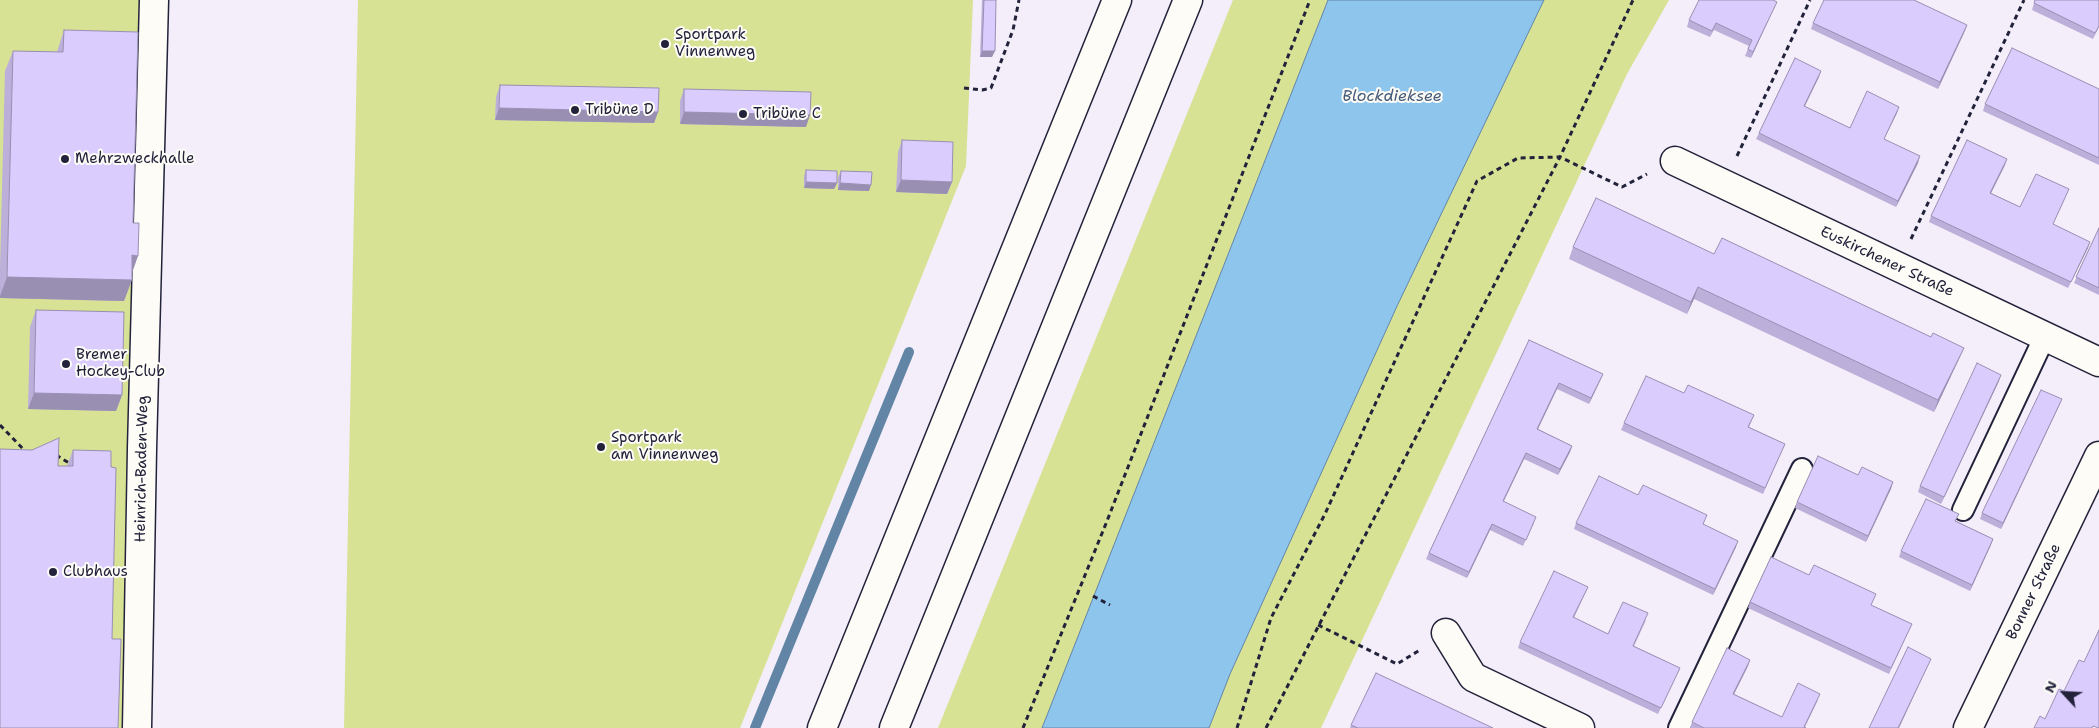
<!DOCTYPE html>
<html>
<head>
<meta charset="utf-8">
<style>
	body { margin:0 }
	#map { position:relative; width:2099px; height:728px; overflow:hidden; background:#f3eef9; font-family:"Shantell Sans",sans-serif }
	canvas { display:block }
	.north { position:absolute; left:2039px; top:668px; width:50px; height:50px; -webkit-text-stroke:4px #fdfcf7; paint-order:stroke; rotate:295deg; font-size:14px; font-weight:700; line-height:20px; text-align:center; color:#22223b }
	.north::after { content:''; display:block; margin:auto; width:18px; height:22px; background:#22223b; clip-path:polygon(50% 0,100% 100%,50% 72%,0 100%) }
</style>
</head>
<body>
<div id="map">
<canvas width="2099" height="728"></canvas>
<div class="north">N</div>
</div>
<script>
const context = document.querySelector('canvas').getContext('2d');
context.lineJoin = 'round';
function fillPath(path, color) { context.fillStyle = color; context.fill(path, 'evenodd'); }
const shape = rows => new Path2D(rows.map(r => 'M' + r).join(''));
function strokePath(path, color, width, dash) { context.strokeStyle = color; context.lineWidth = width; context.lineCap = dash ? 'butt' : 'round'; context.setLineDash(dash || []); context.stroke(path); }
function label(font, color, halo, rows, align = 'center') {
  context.font = font + ' "Shantell Sans",sans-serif'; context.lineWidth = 4; context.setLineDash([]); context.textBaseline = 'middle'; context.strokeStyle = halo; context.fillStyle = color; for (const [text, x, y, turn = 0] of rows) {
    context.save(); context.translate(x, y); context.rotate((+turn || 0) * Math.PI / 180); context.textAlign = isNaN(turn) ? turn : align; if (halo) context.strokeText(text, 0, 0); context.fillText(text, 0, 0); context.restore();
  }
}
fillPath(shape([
	[0,0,140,0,125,728,0,728],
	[358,0,973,0,966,166,740,728,344,728],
	[1233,0,1328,0,1042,728,938,728],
	[1544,0,1669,0,1627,74,1321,728,1209,728,1230,674,1398,304]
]), '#d7e294');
const water = shape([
	[1328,0,1544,0,1398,304,1230,674,1209,728,1042,728,1328,0]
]);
fillPath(water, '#8dc5ec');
strokePath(water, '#6284a5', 1);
strokePath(shape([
	[755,728,909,352]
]), '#6284a5', 10);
const service = shape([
	[1963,510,2045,336],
	[1679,728,1802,469]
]);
const minor = shape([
	[1675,161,2099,362],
	[1446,633,1473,677,1580,728],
	[137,728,142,449,154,0],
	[1968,728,2099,456]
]);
const motorway = shape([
	[822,728,1117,0],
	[894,728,1188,0]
]);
strokePath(service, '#22223b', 24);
strokePath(minor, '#22223b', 31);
strokePath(motorway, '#22223b', 31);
strokePath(shape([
	[964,88,982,90,991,88,1013,30,1019,0],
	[1737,156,1810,0],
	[1911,239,2024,0],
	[0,425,26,452],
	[56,455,69,463,72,463],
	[1093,596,1110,605],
	[1318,625,1397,664,1420,650],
	[1023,728,1107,521,1310,0],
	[1237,728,1271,618,1325,514,1477,181,1518,158,1560,157,1622,187,1647,174],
	[1266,728,1560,157,1633,0]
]), '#22223b', 3, [5, 4]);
strokePath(service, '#fdfcf7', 20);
strokePath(minor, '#fdfcf7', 28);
strokePath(motorway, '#fdfcf7', 28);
fillPath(shape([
	[982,0,996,0,992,57,980,57],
	[2035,0,2099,0,2099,27,2093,39,2032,10],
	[1774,8,1751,58,1745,56,1749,46,1714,30,1710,37,1687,27,1689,20],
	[1813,23,1967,25,1938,89,1811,29],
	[64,30,132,273,124,301,0,298,0,268,5,71,13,51,57,52],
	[1819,77,1804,106,1850,128,1897,113,1884,139,1918,163,1896,207,1756,139,1759,133],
	[500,85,658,112,654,123,495,120,496,97],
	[684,89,806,127,680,124,680,101],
	[2099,89,2099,165,1983,111,1985,104],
	[902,140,952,182,947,194,896,192,898,152],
	[2005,165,1991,193,2020,207,2069,189,2053,224,2088,248,2068,288,1929,222,1931,216],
	[806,170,837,183,834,189,804,188,804,176],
	[841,171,869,191,838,190,838,177],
	[2099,228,2099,295,2074,283],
	[1573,247,1714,254,1931,337,1964,348,1959,359,1934,412,1694,299,1687,314,1569,259],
	[36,310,122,395,116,411,28,409,30,327],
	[1529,340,1603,374,1589,404,1557,389,1538,429,1572,446,1570,452,1558,475,1524,459,1503,501,1534,523,1523,546,1490,530,1467,578,1426,559],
	[1999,381,1941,504,1918,492,1920,486],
	[1684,393,1754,415,1749,427,1785,444,1763,494,1621,430,1624,423],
	[2062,399,2001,529,1980,519,1982,513],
	[73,450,112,639,118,728,58,466,67,466],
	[1858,475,1893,482,1866,542,1795,508,1797,502],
	[1638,495,1703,524,1736,547,1713,595,1574,529,1576,523],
	[1956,521,1993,539,1970,591,1899,557,1901,551],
	[1588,587,1574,618,1608,634,1646,620,1634,646,1680,668,1658,714,1518,648,1520,642],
	[1750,602,1871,605,1912,624,1889,674,1748,608],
	[1748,666,1734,694,1782,717,1818,700,1805,727,1806,728,1690,728,1692,722],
	[1351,725,1493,728,1350,728]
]), '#bcafda');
fillPath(shape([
	[1777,2,1774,8,1751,58,1753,52],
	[1967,25,1965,31,1938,89,1940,82],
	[982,51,995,51,992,57,980,57],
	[1821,71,1819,77,1802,112,1804,106],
	[1899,107,1897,113,1881,145,1884,139],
	[499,108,658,112,654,123,495,120],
	[684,112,810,115,806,127,680,124],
	[1920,156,1918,163,1896,207,1898,201],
	[2007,159,2005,165,1988,199,1990,193],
	[901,180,952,182,947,194,896,192],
	[806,182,837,183,834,189,804,188],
	[840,183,871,185,869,191,838,190],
	[2090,242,2088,248,2068,288,2071,282],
	[132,255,138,256,131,276],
	[7,277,132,280,124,301,0,298,0,296],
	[1698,287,1694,299,1687,314,1691,302],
	[1964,348,1959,359,1934,412,1938,400],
	[1603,374,1600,381,1589,404,1591,398],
	[2001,375,1999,381,1941,504,1944,497],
	[1559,383,1557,389,1535,435,1537,429],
	[34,393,122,395,116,411,28,409],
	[2062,399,2059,406,2001,529,2003,523],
	[1572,446,1570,452,1558,475,1560,469],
	[1526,453,1524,459,1501,507,1503,501],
	[1893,482,1891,489,1866,542,1868,536],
	[1492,524,1490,530,1467,578,1469,572],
	[1993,539,1991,545,1970,591,1972,585],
	[1738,541,1736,547,1713,595,1715,589],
	[1931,659,1899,728,1898,728],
	[1750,660,1748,666,1731,700,1733,694]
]), '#998fb2');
const building = shape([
	[984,0,996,0,995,51,982,51,984,0],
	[1699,0,1773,0,1777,2,1753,52,1748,49,1752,40,1716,23,1712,31,1689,20,1699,0],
	[1824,0,1914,0,1967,25,1940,82,1813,23,1824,0],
	[2035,0,2099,0,2099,26,2095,33,2034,3,2035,0],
	[64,30,138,32,133,223,139,223,138,256,132,255,132,280,7,277,13,51,63,52,64,30],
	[2012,48,2099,89,2099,158,1985,104,2012,48],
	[1795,58,1821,71,1804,106,1850,128,1867,91,1899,107,1884,139,1920,156,1898,201,1759,133,1795,58],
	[500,85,659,88,658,112,499,108,500,85],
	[684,89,811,92,810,115,684,112,684,89],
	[902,140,953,142,952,182,901,180,902,140],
	[1967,140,2007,159,1990,193,2020,207,2036,174,2069,189,2053,224,2090,242,2071,282,1931,216,1967,140],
	[806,170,837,171,837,183,806,182,806,170],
	[841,171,872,172,871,185,840,183,841,171],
	[1596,198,1714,254,1722,238,1931,337,1933,333,1964,348,1938,400,1698,287,1691,302,1573,247,1596,198],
	[2099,228,2099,288,2076,277,2099,228],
	[36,310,124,312,122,395,34,393,36,310],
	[1529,340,1603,374,1591,398,1559,383,1537,429,1572,446,1560,469,1526,453,1503,501,1536,517,1526,540,1492,524,1469,572,1429,553,1529,340],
	[1977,363,2001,375,1944,497,1920,486,1977,363],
	[1646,376,1684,393,1688,385,1754,415,1748,427,1785,444,1765,488,1624,423,1646,376],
	[2041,390,2062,399,2003,523,1982,513,2041,390],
	[59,438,58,466,73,466,73,450,111,451,111,467,116,468,112,639,121,639,118,728,0,728,0,449,32,450,59,438],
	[1818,456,1858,475,1862,467,1893,482,1868,536,1797,502,1818,456],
	[1599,476,1638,495,1643,485,1707,515,1703,524,1738,541,1715,589,1576,523,1599,476],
	[1926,499,1959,514,1955,521,1993,539,1972,585,1901,551,1926,499],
	[1771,557,1809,575,1814,565,1876,594,1871,605,1912,624,1891,668,1750,602,1771,557],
	[1554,571,1588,587,1573,617,1608,634,1623,602,1648,613,1633,646,1680,668,1661,708,1520,642,1554,571],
	[2099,630,2099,728,2093,726,2092,728,2034,728,2040,716,2045,719,2059,689,2064,691,2079,660,2084,662,2099,630],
	[1908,647,1931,659,1898,728,1869,728,1908,647],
	[1727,648,1750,660,1733,694,1782,717,1798,683,1820,694,1804,727,1806,728,1704,728,1692,722,1727,648],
	[1376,673,1493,728,1358,728,1351,725,1376,673]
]);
fillPath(building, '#dbccfe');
strokePath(building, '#998fb2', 1);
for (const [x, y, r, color] of [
	[665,44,5,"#22223b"],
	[575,110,5,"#22223b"],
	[743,114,5,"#22223b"],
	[65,159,5,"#22223b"],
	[66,364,5,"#22223b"],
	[601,447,5,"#22223b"],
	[53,572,5,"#22223b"]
]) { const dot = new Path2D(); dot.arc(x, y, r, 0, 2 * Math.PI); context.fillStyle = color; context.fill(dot); strokePath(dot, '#fdfcf7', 2); }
label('15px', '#22223b', '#fdfcf7', [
	["Sportpark",675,35],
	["Vinnenweg",675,52],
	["Tribüne D",585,110],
	["Tribüne C",753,114],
	["Mehrzweckhalle",75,159],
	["Bremer",76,355],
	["Hockey-Club",76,372],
	["Sportpark",611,438],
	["am Vinnenweg",611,455],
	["Clubhaus",63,572]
], 'left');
label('15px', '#22223b', '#fdfcf7', [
	["Euskirchener Straße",1887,262,25],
	["Heinrich-Baden-Weg",142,469,-89],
	["Bonner Straße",2034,592,-64]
]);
label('italic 16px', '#475b79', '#fdfcf7', [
	["Blockdieksee",1392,97]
]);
</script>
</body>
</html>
